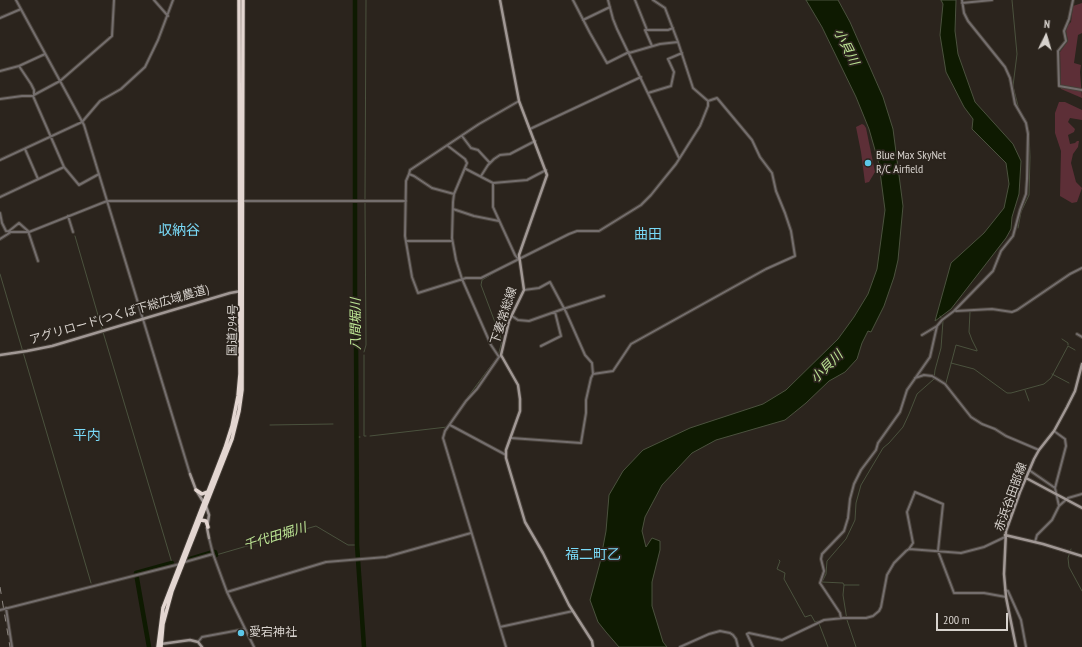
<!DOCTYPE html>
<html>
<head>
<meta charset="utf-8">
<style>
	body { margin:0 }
	#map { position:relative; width:1082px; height:647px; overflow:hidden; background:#2b241d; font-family:"PT Sans Narrow",sans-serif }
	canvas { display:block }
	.north { position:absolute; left:1026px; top:16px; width:40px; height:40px; -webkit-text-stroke:3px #2b241d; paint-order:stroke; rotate:5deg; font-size:11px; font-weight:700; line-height:16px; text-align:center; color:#d8d3ce }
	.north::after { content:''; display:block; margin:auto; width:14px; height:18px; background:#d8d3ce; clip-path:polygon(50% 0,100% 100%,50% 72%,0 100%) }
	.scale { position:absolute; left:936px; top:613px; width:72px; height:18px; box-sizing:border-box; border:2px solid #d8d3ce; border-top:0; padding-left:5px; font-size:12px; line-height:14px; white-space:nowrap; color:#d8d3ce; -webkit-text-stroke:3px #2b241d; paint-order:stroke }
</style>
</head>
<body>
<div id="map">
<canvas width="1082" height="647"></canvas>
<div class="north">N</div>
<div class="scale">200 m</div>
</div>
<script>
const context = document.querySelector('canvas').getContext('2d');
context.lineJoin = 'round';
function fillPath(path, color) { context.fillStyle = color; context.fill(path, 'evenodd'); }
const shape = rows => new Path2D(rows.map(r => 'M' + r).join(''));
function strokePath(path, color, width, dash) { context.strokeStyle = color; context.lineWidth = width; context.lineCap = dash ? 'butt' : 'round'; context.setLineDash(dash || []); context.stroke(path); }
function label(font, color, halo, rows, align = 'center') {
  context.font = font + ' "PT Sans Narrow","Noto Sans JP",sans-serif'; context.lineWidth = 3.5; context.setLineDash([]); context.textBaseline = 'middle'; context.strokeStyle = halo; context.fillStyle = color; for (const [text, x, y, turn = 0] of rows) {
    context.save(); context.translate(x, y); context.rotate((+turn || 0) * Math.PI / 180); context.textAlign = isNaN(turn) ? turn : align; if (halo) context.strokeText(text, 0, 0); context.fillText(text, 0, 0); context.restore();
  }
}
fillPath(shape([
	[1082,3,1082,33,1078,35,1074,63,1081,65,1080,72,1082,98,1061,89,1060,52,1068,41,1066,31,1068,25,1071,22,1073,6],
	[1059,102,1065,102,1082,110,1082,120,1070,118,1068,122,1075,129,1074,132,1068,135,1070,144,1075,143,1077,141,1079,141,1078,147,1073,154,1071,163,1076,182,1082,188,1077,202,1072,203,1060,196,1061,151,1055,133,1055,113],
	[862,124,864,125,866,128,875,172,869,182,865,183,861,152,856,127]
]), '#5d2f37');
const water = shape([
	[806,0,838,0,850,22,883,97,893,129,903,206,898,260,894,277,884,306,871,332,868,331,862,343,857,359,845,372,829,381,806,403,785,420,716,440,692,453,662,485,645,517,642,531,646,547,652,538,660,541,660,550,652,582,652,606,663,642,667,647,619,647,606,632,598,622,590,600,600,563,606,531,609,495,623,471,643,450,690,428,763,404,786,390,838,339,854,317,868,294,877,269,885,210,879,164,869,129,856,97,822,27,806,0],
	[941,0,956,0,955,31,958,54,975,102,1013,144,1021,161,1019,194,1012,217,1011,229,1006,238,951,309,935,321,951,263,984,233,1004,208,1009,184,1006,163,972,129,973,119,964,107,946,72,940,35,943,4,941,0]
]);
fillPath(water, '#0e1a01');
strokePath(water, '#4b523e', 1);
strokePath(shape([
	[1012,0,1017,54,1013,86,1018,106],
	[1021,113,1026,120],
	[365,199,366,0],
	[1018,228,1021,212,1029,195,1030,157,1029,132,1027,125],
	[75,236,102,329],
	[0,274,91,583],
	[103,332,172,563],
	[1062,339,1068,343,1068,345],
	[364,352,366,345,365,203],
	[364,355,364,436,366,436],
	[498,356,502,341,481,285,482,280,504,267],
	[951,363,974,369,1007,393,1011,393,1044,384,1051,378,1068,346,1075,350],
	[1052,374,1069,383],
	[946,383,956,345,977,351,977,350,972,340,969,332,970,312],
	[1025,390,1029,401],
	[450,422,464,402,496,359],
	[270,425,333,424],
	[370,436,447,427],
	[356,437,360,437],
	[1071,549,1068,558,1069,567,1082,591],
	[216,555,316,526,348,545,357,545],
	[779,560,780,561,777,569,785,573,784,579,805,617,811,615,815,622,818,621,828,647],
	[844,585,843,583,822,582,826,574,827,561,846,539,855,520,856,503,861,485,883,448,889,443,903,427,909,414,917,394,934,379,935,370,941,348,943,321,940,316],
	[856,647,847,620,843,595,844,585,859,585]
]), '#4b523e', 1);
strokePath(shape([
	[355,0,355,317,356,332,357,545,364,647],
	[215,552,216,555],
	[190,559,210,553],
	[149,647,136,573,172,563]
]), '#0e1a01', 4.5);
const street = shape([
	[16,0,84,125,190,474],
	[154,0,168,16],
	[573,0,590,33,607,63,629,52],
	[608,0,613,19,617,29,679,158],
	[635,0,647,30,668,30,673,28],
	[1073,0,1069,19,1064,31,1066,41,1058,51,1059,86,1082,90],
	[962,3,992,0],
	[0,18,21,9],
	[583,20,610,7],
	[647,30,645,30,652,46],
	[629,53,660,44,678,42],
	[19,66,31,84,34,90,34,95],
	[0,71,19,66,45,54],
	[648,93,671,86,674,72,668,59,682,53],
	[0,99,22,96,32,96,60,81,112,36,114,0],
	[519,101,479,124,410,170,409,174,406,181,405,236,412,277,418,293,466,278,481,278,569,234,577,231,599,231,641,205,651,195,663,180,676,164,700,126,708,106,708,101,693,88,678,42,665,8,653,0],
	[530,129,641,77],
	[462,136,471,148,478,150,490,163],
	[448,146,465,159,467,163,454,194,453,202,452,238,456,260,462,279,491,345,499,357],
	[25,149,38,179],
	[0,160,82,122,100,101,121,89,145,67,158,40,173,0],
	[64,167,79,185,99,174],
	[466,169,493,183,527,180,546,170],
	[409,174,414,176,432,188,454,194],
	[481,176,488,165,494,159,500,155,510,154,535,141],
	[493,183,493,207,515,255,518,259],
	[0,197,64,167,33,96],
	[453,209,474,216,499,221],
	[0,213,2,223,6,231,12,232,29,232,107,201,406,201],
	[68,216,73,232],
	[9,231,19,223,28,231,38,261],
	[0,239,11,232],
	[406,241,452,241],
	[956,311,992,309,1012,312,1017,310,1070,274,1082,268],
	[512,316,518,320,529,321,563,309,604,296],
	[1077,334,1082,337],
	[922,335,937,326,942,320,954,311,993,271,1001,251,1013,236,1020,210,1026,194,1027,179,1028,134,1026,123,1015,104,1010,78,1005,67,968,21,964,13,962,0],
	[541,346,561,336,555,312],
	[501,356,499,357,477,389,466,401,445,431,443,438,506,647],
	[593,374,613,371,631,344,766,269,795,256,791,231,785,213,776,191,772,173,760,157,752,140,717,98,708,101],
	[915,378,924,375,932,376,937,379,945,384,971,417,982,424,995,429,1006,436,1039,450],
	[450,425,506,455],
	[1054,431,1065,439,1066,446,1055,488,1059,506],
	[511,438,581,443,586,413,586,400,591,378,593,374,592,363,585,355,566,312,550,282,539,288,524,290],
	[1029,470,1055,488],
	[209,538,213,554,227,592,254,647],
	[1035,542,1037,535,1052,520,1059,506,1068,498,1082,494],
	[909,549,961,553,984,547,1005,537],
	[185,562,213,554],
	[1005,590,1008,591,1021,620,1026,647],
	[227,592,326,562,386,557,471,533],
	[6,608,12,647],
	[0,610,180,564],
	[841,618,840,613,820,583,824,571,821,559,822,554,844,531,848,518,850,499,854,484,861,470,876,450,878,443,900,412,907,390,930,357,937,326],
	[500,627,573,611],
	[198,642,202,637,245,629],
	[680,647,709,634,720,631,730,633,733,635,736,639,738,647],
	[753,647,747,634,749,633,782,640,824,620,843,618,866,618,873,616,879,611,881,607,887,575,894,563,906,551,909,549,913,543,907,512,915,492,943,504,938,551,954,593,984,593,1006,597]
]);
const secondary = shape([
	[500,0,519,101,547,175,519,255,524,290,509,321,501,355,518,385,520,399,520,411,506,450,506,458,525,522,543,553,569,605,592,641,593,647],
	[0,355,27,351,52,346,230,293,241,291],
	[190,474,196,490,206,506,209,515,207,528,209,538],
	[1026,478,1082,508],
	[1005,535,1043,544,1082,556],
	[161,644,190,640,198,642,202,647],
	[1016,647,1006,597,1004,574,1006,531,1020,492,1034,459,1039,450,1054,431,1067,407,1075,391,1082,364]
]);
const highway = shape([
	[196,490,202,494,207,492],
	[201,520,206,521,208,527],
	[158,647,163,608,225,448,232,426,238,396,240,374,239,0],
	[161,647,163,624,172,591,232,439,239,411,242,390,243,0]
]);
strokePath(street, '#474039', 4);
strokePath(secondary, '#474039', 4.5);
strokePath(highway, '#474039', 5.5);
strokePath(street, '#746e6d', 2);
strokePath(secondary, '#a19895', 2.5);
strokePath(highway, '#e3d6d1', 3.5);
strokePath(shape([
	[0,587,10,647]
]), '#8f8983', 1, [7, 7]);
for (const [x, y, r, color] of [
	[868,163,4,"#5cc7e8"],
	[241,633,4,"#5cc7e8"]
]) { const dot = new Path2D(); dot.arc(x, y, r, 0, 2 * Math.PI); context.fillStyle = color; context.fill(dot); strokePath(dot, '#2b241d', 1.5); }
label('12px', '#d8d3ce', '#2b241d', [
	["Blue Max SkyNet",876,156],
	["R/C Airfield",876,170],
	["愛宕神社",249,633]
], 'left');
label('12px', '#d8d3ce', '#2b241d', [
	["アグリロード(つくば下総広域農道)",119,315,-16],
	["下妻常総線",504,316,-72],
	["国道294号",233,330,-89],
	["赤浜谷田部線",1011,497,-70]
]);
label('italic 13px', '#bde695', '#2b241d', [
	["小貝川",846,47,63],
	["八間堀川",356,324,-90],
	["小貝川",827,367,-45],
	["千代田堀川",275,537,-17]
]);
label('14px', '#79d9f7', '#2b241d', [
	["収納谷",179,231],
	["曲田",648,235],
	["平内",87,436],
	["福二町乙",593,555]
]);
</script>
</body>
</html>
